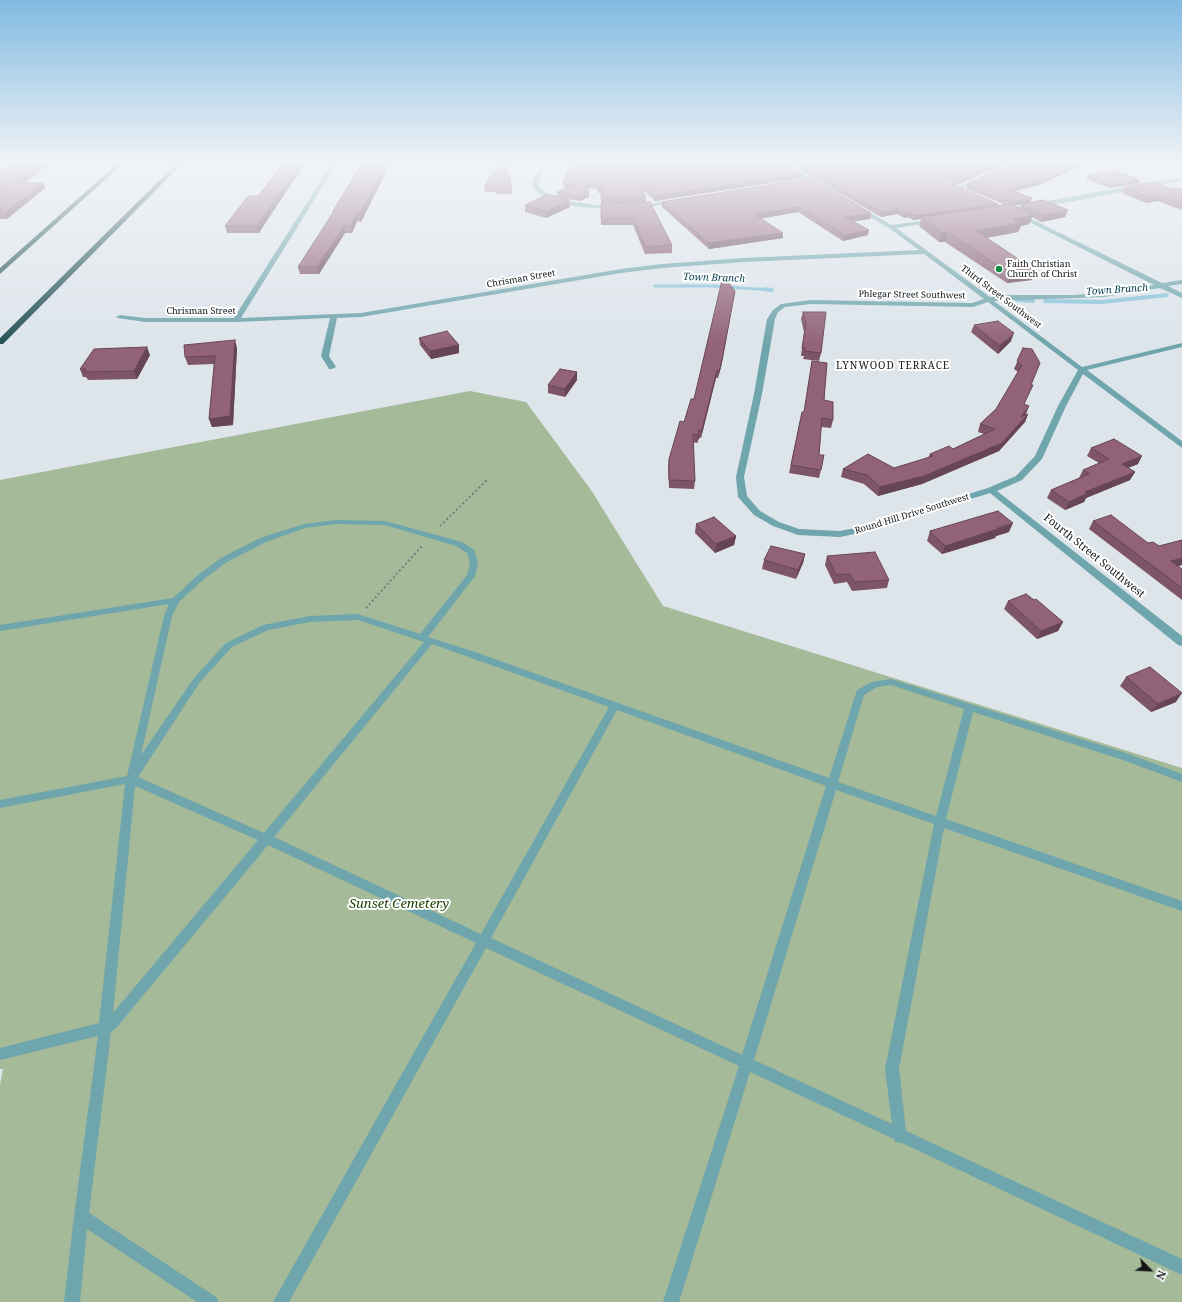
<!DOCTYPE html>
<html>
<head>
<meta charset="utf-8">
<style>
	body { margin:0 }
	#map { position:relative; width:1182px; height:1302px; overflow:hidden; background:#dde5eb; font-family:"Noto Serif",serif }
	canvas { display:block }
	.north { position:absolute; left:1130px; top:1250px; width:40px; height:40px; -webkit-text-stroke:3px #fff; paint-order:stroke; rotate:114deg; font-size:11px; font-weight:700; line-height:16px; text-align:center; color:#121416 }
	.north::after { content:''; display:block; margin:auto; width:14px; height:18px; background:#121416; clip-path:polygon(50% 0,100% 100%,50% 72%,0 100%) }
</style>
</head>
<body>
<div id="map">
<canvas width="1182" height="1302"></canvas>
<div class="north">N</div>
</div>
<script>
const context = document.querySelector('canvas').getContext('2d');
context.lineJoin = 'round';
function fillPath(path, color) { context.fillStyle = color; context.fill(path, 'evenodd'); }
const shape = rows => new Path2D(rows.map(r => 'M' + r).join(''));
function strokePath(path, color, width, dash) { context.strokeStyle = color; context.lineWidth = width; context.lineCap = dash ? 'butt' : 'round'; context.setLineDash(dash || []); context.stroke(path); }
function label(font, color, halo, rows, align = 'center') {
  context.font = font + ' "Noto Serif",serif'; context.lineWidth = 4; context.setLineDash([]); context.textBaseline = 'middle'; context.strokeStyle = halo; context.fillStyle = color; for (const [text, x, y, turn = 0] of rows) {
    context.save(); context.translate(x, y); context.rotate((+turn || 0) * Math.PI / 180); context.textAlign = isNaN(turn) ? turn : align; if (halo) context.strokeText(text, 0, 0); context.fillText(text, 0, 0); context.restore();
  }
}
fillPath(shape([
	[470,391,526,402,591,490,663,606,1182,768,1182,1302,0,1302,0,1085,3,1069,0,1069,0,480]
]), '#a4ba98');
strokePath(shape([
	[655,286,713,286,772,290]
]), '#88c4da', 3);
strokePath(shape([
	[764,289,772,290],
	[1017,300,1033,301],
	[1045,301,1102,302,1167,295]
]), '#88c4da', 4);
strokePath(shape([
	[440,526,488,479],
	[366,608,422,546]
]), '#797e82', 2, [2, 2.5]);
fillPath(shape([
	[336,520,385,521,462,542,474,550,478,563,475,576,428,637,475,652,829,778,857,690,872,682,891,679,1126,753,1182,774,1182,782,1123,760,973,712,946,819,1182,901,1182,911,944,828,899,1069,906,1131,1182,1259,1182,1275,902,1143,895,1142,894,1139,750,1072,679,1302,663,1302,739,1066,486,948,289,1302,273,1302,476,943,268,845,117,1027,111,1032,89,1213,216,1297,219,1302,197,1302,87,1229,80,1302,64,1302,74,1216,98,1036,0,1060,0,1048,99,1023,125,784,0,808,0,800,127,776,164,616,169,604,0,631,0,625,173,598,198,575,221,558,260,538,304,524,336,520],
	[336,524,385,525,456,546,467,553,470,563,467,575,420,634,358,614,310,616,263,625,226,643,194,678,141,755,172,616,179,602,204,579,227,562,266,542,305,528,336,524],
	[358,620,424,642,264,833,138,777,200,682,232,647,268,630,310,622,358,620],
	[432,644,609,707,481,934,274,837,432,644],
	[891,685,964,709,936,816,838,782,864,695,877,687,891,685],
	[617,710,826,786,742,1055,491,938,617,710],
	[135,786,258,840,113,1013,135,786],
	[836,790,934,824,885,1069,892,1124,754,1060,836,790]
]), '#6fa5ac');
fillPath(shape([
	[332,163,337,163,241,318,361,313,621,269,662,264,744,258,919,250,889,228,856,209,858,206,892,225,936,219,936,221,934,222,896,228,990,297,998,295,1072,295,1104,293,1154,285,1015,215,1015,213,1017,212,1162,283,1182,280,1182,284,1168,286,1182,293,1182,298,1160,288,1104,297,994,301,1082,367,1182,343,1182,347,1087,370,1182,441,1182,448,1083,374,1066,406,1042,459,1022,480,997,491,1182,636,1182,646,1178,645,990,493,864,532,840,537,798,535,773,526,754,515,738,497,736,477,754,394,767,319,773,310,781,304,811,300,972,303,984,299,924,254,744,262,662,268,621,273,361,317,337,318,329,356,336,367,332,369,329,369,321,356,330,318,236,322,145,322,118,318,116,317,120,315,145,318,234,318,332,163],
	[988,302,1078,370,1058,406,1035,456,1016,476,988,488,860,527,840,531,799,529,779,522,760,511,747,496,744,477,762,394,775,319,778,312,785,307,811,304,973,307,988,302],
	[544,163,549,163,539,180,539,187,551,197,573,202,618,208,615,210,573,206,547,199,539,194,533,187,533,180,544,163],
	[779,163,785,163,824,186,819,187,779,163],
	[997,163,1002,163,1003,167,1001,171,959,190,954,189,997,169,997,163],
	[1182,177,1182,181,1058,204,1004,211,1001,209,1182,177],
	[676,199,678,202,638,209,635,207,676,199]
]), '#6fa5ac');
fillPath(shape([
	[118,163,124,163,0,274,0,268,118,163],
	[177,163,183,163,3,344,0,344,0,338,177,163]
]), '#235157');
fillPath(shape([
	[500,163,512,187,512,194,496,194,495,192,485,192,484,186],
	[787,163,904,163,998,204,997,205,1004,204,966,189,967,184,1003,168,1004,166,1002,163,1081,163,1080,166,1039,185,1015,191,1030,202,1068,210,1065,217,1041,222,1032,217,1029,224,1021,226,1018,232,987,238,1032,280,1007,283,945,242,939,242,919,226,921,219,913,220,908,217,904,218,897,214,881,217],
	[1021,204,1020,208,1014,206],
	[906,163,997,163,996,168,957,185],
	[390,164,361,222,357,221,352,233,345,233,319,274,300,274,298,267,333,213,333,211],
	[48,165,25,183,45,188,7,219,0,219,0,170],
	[1088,175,1139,183,1110,188,1086,179],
	[802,178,655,201,642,189,646,197,646,202,601,204,601,192,598,193,596,188,587,189,589,193,589,197,580,201,562,198,570,207,546,218,525,212,525,205,557,196,557,192,567,188,563,186,563,182],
	[811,178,871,213,870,219,853,221,868,235,843,241,798,212,761,218,783,238,709,249,662,207,662,202],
	[1124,187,1171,189,1182,189,1182,210,1157,201,1146,203,1122,193],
	[258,196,259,233,227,233,225,226],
	[650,202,672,245,672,253,645,254,633,225,601,225,601,204],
	[735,291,721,367,718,378,716,378,701,438,699,438,697,443,693,442,695,481,694,489,669,488,668,467,669,459,684,422,694,399],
	[803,312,821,353,819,361,803,359,804,356,801,356,804,332,801,319],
	[974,325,1011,341,998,354,971,332],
	[419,338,459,345,459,353,431,359,420,345],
	[237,348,233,425,212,427,209,419,214,364,188,365,185,357],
	[1023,348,1031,385,1033,385,1024,404,1026,414,1025,415,1028,414,1025,422,999,451,922,484,878,496,864,484,841,477,843,469,894,468,928,458,930,454,953,449,984,434,978,432,980,424,996,409,1018,372,1014,369],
	[150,355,137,379,88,380,86,377,83,377,80,369],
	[812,361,824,400,833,420,831,428,821,427,819,455,821,470,819,478,789,473,802,412,804,412],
	[577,372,577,380,565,397,548,393,548,385],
	[1091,448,1138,464,1128,468,1135,472,1130,480,1086,498,1084,502,1065,510,1047,498,1051,490,1079,478,1083,470,1099,463,1087,456],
	[1093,521,1148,543,1182,565,1178,566,1182,569,1182,600,1089,529],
	[696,524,736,536,734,545,715,553,695,533],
	[930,531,1009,532,996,536,995,538,942,554,927,541],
	[805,554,803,563,796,579,762,569,764,560],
	[827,556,889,580,887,588,852,591,847,582,834,584,825,565],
	[1034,600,1063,622,1058,631,1037,639,1004,609,1008,601],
	[1126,677,1176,702,1151,712,1120,686]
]), '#7e5468');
fillPath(shape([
	[41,163,47,163,48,165,17,188,14,183],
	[300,163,305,163,259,233,257,226],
	[387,163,390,163,390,164,361,222,359,215],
	[1080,163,1081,163,1080,166,1039,185,1007,193,1008,189],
	[997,164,996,168,957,185,958,181],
	[802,174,802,178,655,201,655,196],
	[1140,180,1139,183,1110,188,1112,185],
	[43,183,45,188,7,219,5,213],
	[601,187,601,192,598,193,598,189],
	[589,193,589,197,580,201,580,197],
	[1159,195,1157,201,1146,203,1148,197],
	[1032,198,1030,203,1009,206,1011,202],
	[569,200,570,207,546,218,546,211],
	[998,204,996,208,922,217,921,219,913,220,914,216],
	[799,207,798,212,754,220,754,214],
	[898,209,897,214,881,217,882,212],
	[1068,210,1065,217,1041,222,1044,215],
	[909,212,908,217,904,218,905,213],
	[871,213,870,219,844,223,845,217],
	[356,215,357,221,352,233,351,226],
	[1033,215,1029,224,1021,226,1018,232,973,240,976,231,1013,219],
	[344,226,345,233,319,274,317,267],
	[869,230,868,235,843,241,844,235],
	[947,232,945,242,939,242,942,233],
	[783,233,783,238,709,249,709,243],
	[1035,270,1032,280,1007,283,1011,274],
	[735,291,721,367,718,378,719,371],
	[1014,333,1011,341,998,354,1000,346],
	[235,340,237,348,233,425,212,427,209,419],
	[459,345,459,353,431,359,430,351],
	[147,347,150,355,137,379,134,371],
	[717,370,716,378,701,438,702,430],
	[577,372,577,380,565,397,565,389],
	[1029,406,1026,414,1018,425,1021,417],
	[1028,414,1025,422,999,451,922,484,878,496,880,487],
	[699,430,699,438,697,443,698,435],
	[1142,456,1138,464,1117,472,1122,464],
	[1135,472,1130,480,1086,498,1084,502,1065,510,1069,502,1085,492],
	[1013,523,1009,532,996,536,995,538,942,554,945,546],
	[736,536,734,545,715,553,716,544],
	[805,554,803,563,796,579,798,570],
	[1182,558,1182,565,1166,569,1171,561],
	[1063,622,1058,631,1037,639,1041,631],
	[1182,693,1176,702,1151,712,1158,704]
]), '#664555');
const building = shape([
	[14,163,41,163,14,183,43,183,5,213,0,213,0,170,5,169,14,163],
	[284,163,300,163,257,226,225,226,248,196,258,196,284,163],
	[362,163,387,163,359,215,356,215,351,226,344,226,317,267,298,267,334,211,333,211,362,163],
	[500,163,505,163,512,187,496,188,495,185,484,186,500,163],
	[572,163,784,163,802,174,655,196,637,181,646,197,601,199,601,187,598,189,596,184,585,185,589,193,580,197,557,192,573,185,563,182,572,163],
	[795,163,904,163,998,204,914,216,909,212,905,213,898,209,882,212,795,163],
	[917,163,997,163,997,164,958,181,917,163],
	[1005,163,1080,163,1041,181,1008,189,1032,198,1011,202,967,184,1003,168,1005,163],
	[1114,170,1140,180,1112,185,1088,175,1114,170],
	[811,178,871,213,845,217,869,230,844,235,799,207,754,214,783,233,709,243,662,202,811,178],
	[1153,182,1171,189,1179,188,1182,189,1182,203,1159,195,1148,197,1124,187,1153,182],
	[548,194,569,200,546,211,525,205,548,194],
	[1043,200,1068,210,1044,215,1021,204,1043,200],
	[650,202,672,245,646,247,633,218,601,218,601,204,650,202],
	[1010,204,1033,215,1013,219,1021,223,976,231,1035,270,1011,274,947,232,942,233,922,217,1010,204],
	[723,276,735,291,722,360,719,371,717,370,702,430,699,430,698,435,693,434,695,481,669,480,669,459,680,421,684,422,691,399,694,399,723,276],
	[803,312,826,312,821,353,805,351,805,348,802,348,806,324,803,312],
	[998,321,1014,333,1000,346,974,325,998,321],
	[447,331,459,345,430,351,419,338,447,331],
	[235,340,230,416,209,419,215,356,185,357,184,345,235,340],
	[147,347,134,371,84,372,86,369,80,369,94,349,147,347],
	[1023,348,1032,349,1040,363,1031,385,1033,385,1024,404,1029,406,1021,417,1028,414,1002,443,924,476,880,487,867,475,843,469,868,454,894,468,933,456,930,454,949,446,953,449,995,429,980,424,996,409,1022,365,1017,361,1023,348],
	[812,361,827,363,824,400,833,402,833,420,822,418,819,455,824,455,821,470,791,465,802,412,804,412,812,361],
	[560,369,577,372,565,389,548,385,560,369],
	[1114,439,1142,456,1122,464,1135,472,1085,492,1088,493,1069,502,1051,490,1089,474,1083,470,1109,459,1091,448,1114,439],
	[998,511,1013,523,997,528,998,529,945,546,930,532,930,531,998,511],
	[1111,515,1148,543,1153,542,1159,546,1182,540,1182,558,1171,561,1182,569,1182,588,1093,521,1111,515],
	[714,517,736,536,716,544,696,524,714,517],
	[771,546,805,554,798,570,764,560,771,546],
	[875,552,889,580,854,582,850,574,836,575,827,556,875,552],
	[1026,594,1034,600,1036,599,1063,622,1041,631,1008,601,1026,594],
	[1150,667,1182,693,1158,704,1126,677,1150,667]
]);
fillPath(building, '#926279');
strokePath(building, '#664555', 1);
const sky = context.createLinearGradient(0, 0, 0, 345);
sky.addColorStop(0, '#81bae2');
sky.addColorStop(0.47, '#f0f3f6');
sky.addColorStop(1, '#f0f3f600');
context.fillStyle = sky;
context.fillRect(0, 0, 1182, 345);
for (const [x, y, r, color] of [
	[999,269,4,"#128b45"]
]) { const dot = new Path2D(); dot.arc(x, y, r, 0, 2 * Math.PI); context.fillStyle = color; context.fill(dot); strokePath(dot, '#fff', 1.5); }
label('9px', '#121416', '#fff', [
	["Faith Christian",1007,264],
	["Church of Christ",1007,274]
], 'left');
label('9px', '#121416', '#fff', [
	["Chrisman Street",521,279,-10],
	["Phlegar Street Southwest",912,295,1],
	["Third Street Southwest",1001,297,37],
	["Chrisman Street",201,311],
	["Round Hill Drive Southwest",912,514,-17]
]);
label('italic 10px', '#043c4c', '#fff', [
	["Town Branch",714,278,2],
	["Town Branch",1117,290,-4]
]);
context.letterSpacing = '1px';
label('10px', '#121416', '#fff', [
	["LYNWOOD TERRACE",893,366]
]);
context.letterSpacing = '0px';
label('11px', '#121416', '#fff', [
	["Fourth Street Southwest",1094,556,39]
]);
label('italic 13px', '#1d4000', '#fff', [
	["Sunset Cemetery",399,904]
]);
</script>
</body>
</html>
